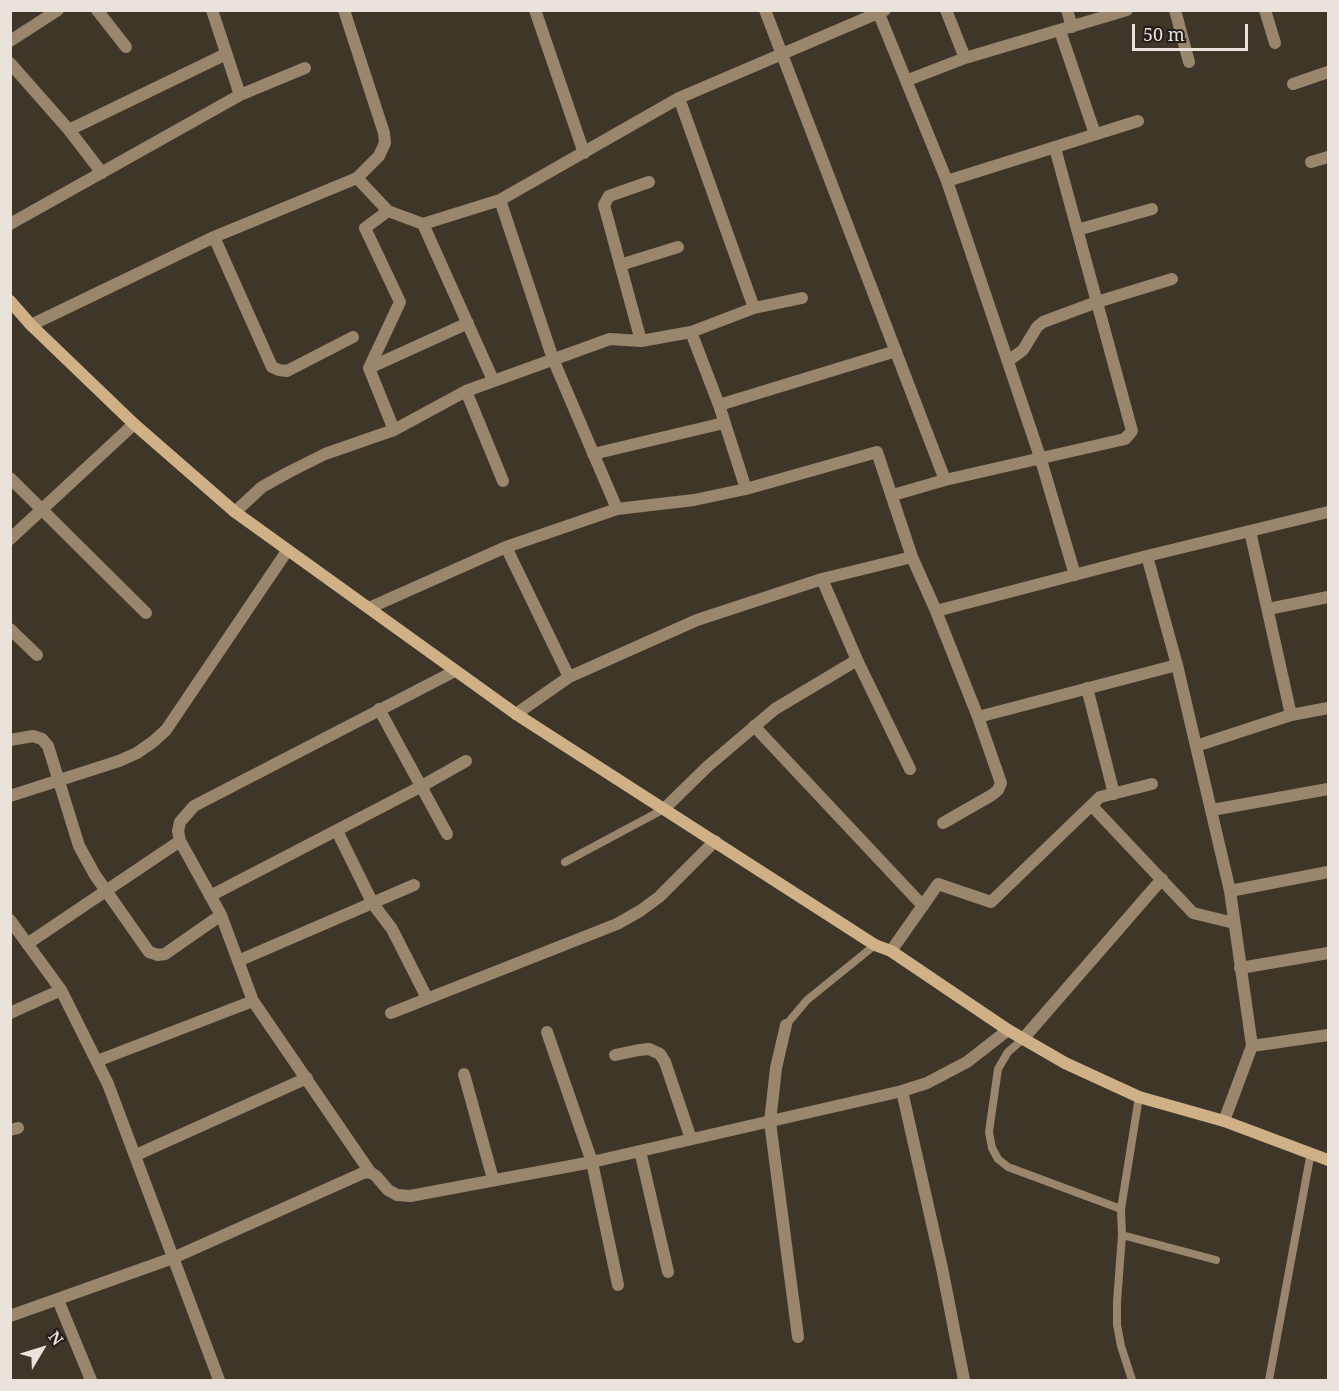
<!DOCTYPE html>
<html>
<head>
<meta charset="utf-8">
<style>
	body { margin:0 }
	#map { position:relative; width:1339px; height:1391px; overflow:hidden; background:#3f362a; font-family:"Noto Serif",serif }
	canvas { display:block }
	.frame { position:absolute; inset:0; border:12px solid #e9e3dc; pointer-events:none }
	.north { position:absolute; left:12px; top:1319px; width:60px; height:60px; -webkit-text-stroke:4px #231e19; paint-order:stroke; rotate:52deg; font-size:16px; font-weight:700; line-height:24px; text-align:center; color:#e9e3dc }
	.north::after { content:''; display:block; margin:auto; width:21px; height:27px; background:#e9e3dc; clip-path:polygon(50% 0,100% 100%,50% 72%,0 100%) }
	.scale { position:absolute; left:1132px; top:24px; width:116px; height:27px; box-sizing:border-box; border:3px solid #e9e3dc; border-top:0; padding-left:8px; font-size:18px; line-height:21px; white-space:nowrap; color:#e9e3dc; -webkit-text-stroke:4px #231e19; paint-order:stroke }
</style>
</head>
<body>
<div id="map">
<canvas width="1339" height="1391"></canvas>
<div class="frame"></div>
<div class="north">N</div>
<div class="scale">50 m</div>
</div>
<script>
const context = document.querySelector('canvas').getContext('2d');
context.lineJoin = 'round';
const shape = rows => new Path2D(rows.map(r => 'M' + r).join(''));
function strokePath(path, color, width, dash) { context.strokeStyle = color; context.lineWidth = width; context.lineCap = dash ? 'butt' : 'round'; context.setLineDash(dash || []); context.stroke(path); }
strokePath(shape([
	[565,862,664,809],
	[786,1025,807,1000,875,945],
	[1023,1039,1008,1052,998,1069,989,1132,992,1148,998,1159,1008,1167,1121,1209],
	[1122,1235,1216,1260],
	[1132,1380,1121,1346,1117,1325,1117,1302,1122,1235,1121,1209,1139,1097],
	[1269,1380,1311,1152]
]), '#99866c', 8);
strokePath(shape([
	[97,10,126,47],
	[212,10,240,95],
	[344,10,384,133,385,143,379,156,357,178],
	[535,10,584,153],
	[765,10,945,480],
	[946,10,965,58,1127,10],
	[1067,10,1072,27],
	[1175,10,1189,62],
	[1265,10,1275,43],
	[879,14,947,181,1041,460,1075,575],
	[1060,31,1095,134],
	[10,41,58,10],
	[10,63,69,130,102,173],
	[908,80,965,58],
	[1293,84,1328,72],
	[679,98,754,308,691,332,719,405,746,489],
	[69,130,226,54],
	[1311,162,1328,157],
	[947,181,1138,121],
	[500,200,553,359,617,509],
	[10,224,240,95,305,68],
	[423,224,493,380],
	[1077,230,1152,209],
	[214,237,272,367,279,370,287,371,353,337],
	[620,265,678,247],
	[754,308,802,298],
	[31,325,214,237,357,178,388,211,423,224,500,200,679,98,885,10],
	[641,341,604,205,609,196,649,182],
	[1008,361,1023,350,1037,327,1043,322,1097,302,1172,279],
	[369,368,400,302,365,228,388,211],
	[466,391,503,481],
	[719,405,896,351],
	[394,430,369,368,468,323],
	[593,454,724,423],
	[10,478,146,613],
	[893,495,945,480,1125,439,1132,431,1055,148],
	[235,512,262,487,289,472,325,454,394,430,466,391,610,339,641,341,691,332],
	[10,539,134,424],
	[506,547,569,677],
	[1147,556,1177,665,1230,891,1252,1046,1224,1121],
	[822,579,857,660,910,769],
	[369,608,506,547,617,509,694,500,746,489,877,452,912,557,936,611,978,717,1001,783,998,790,992,795,943,823],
	[1268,609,1328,597],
	[936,611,1147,556,1328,512],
	[10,629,37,655],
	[1087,688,1114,794],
	[379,709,447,834],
	[516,714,569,677,697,620,822,579,912,557],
	[1291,715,1328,708],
	[978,717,1177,665],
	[754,726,923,906],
	[10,740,33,736,42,739,48,746,79,846,95,875,149,952,158,955,165,954,221,915],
	[1196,746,1291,715,1250,531],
	[10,796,119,761,137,753,154,741,166,730,287,551],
	[1092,806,1193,913,1234,923],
	[664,809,708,766,775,709,857,660],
	[1212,810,1328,789],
	[337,831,373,904,392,929,427,998],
	[1230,891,1328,872],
	[210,896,420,787,466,761],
	[10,920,61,990,108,1084,219,1380],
	[27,944,180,841],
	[891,951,938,884,991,902,1100,797,1152,784],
	[238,961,414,885],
	[1240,968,1328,953],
	[10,1013,61,990],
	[391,1013,617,924,640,911,659,897,715,841],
	[786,1025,776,1068,770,1122,798,1337],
	[547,1032,592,1162,618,1285],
	[1023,1039,1162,879],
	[1252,1046,1328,1035],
	[615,1055,639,1050,649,1049,660,1054,665,1062,691,1139],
	[97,1061,253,1001],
	[464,1074,493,1179],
	[902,1091,942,1268,964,1380],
	[10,1130,18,1128],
	[640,1151,668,1272],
	[136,1155,307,1078],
	[370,1172,253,1001,221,915,180,841,178,831,180,822,194,806,455,671],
	[58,1300,91,1380],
	[10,1316,173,1258,363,1173,370,1172,376,1176,388,1190,397,1195,410,1196,592,1162,902,1091,927,1083,967,1062,1008,1030]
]), '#99866c', 12);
strokePath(shape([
	[10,301,31,325,134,424,235,512,516,714,875,945,891,951,1008,1030,1065,1063,1139,1097,1224,1121,1328,1160]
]), '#d0b187', 12);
</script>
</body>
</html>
